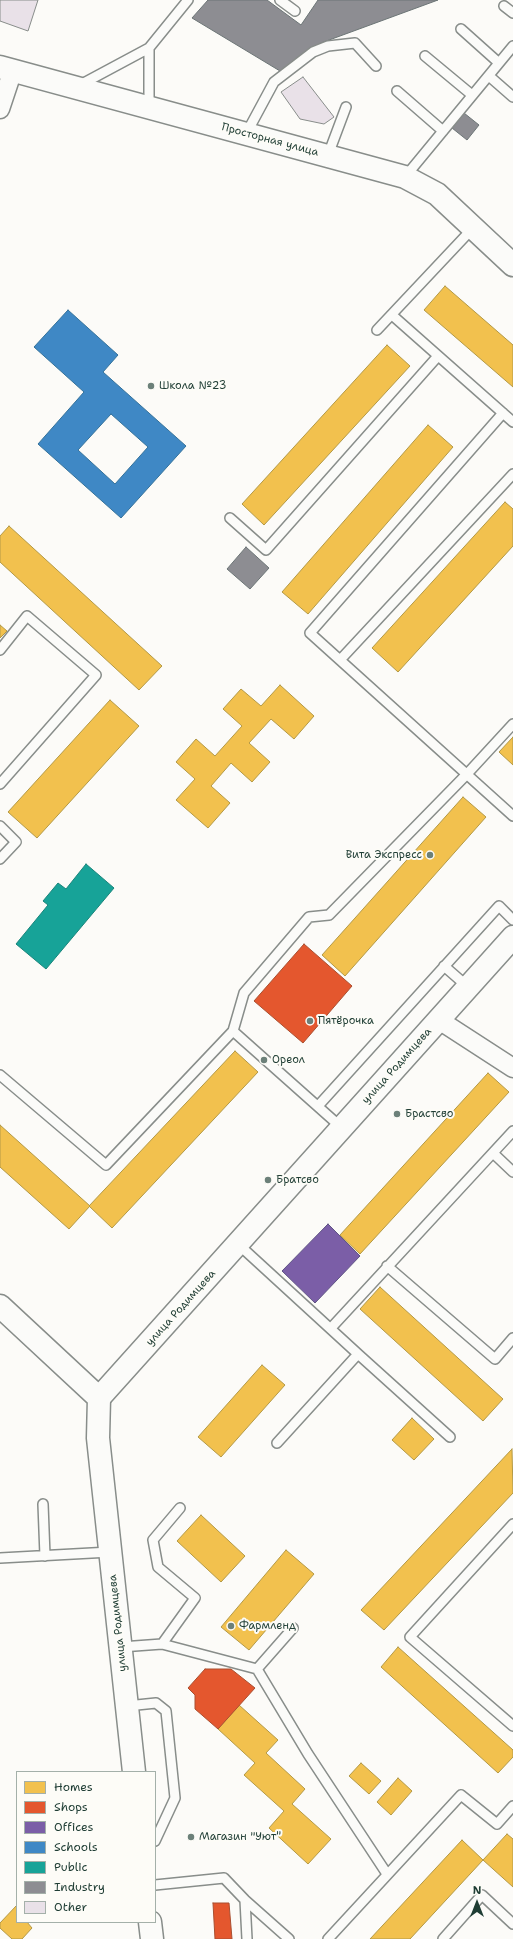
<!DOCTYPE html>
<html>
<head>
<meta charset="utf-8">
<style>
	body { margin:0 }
	#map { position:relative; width:513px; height:1939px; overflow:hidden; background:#fcfbf8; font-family:"Shantell Sans",sans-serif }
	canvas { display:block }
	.legend { position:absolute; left:16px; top:1771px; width:140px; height:152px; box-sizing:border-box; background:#fdfcf7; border:1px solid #a4b0a9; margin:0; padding:5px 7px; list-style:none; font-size:12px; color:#1f3d34 }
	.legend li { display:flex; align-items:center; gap:8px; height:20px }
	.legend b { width:20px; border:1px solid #a4b0a9 }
	.north { position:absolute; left:457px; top:1883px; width:40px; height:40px; -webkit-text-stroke:3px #fdfcf7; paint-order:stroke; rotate:0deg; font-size:11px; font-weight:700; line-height:16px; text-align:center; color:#1f3d34 }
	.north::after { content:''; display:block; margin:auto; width:14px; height:18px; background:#1f3d34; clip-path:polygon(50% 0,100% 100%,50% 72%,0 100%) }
</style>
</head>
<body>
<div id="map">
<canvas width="513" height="1939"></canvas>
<ul class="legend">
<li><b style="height:11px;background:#f2c14e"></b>Homes</li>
<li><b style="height:11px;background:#e4572e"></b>Shops</li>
<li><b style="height:11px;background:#7b5ea7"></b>Offices</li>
<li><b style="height:11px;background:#3f88c5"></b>Schools</li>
<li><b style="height:11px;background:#17a398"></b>Public</li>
<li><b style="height:11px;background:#8d8d92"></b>Industry</li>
<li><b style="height:11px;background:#e9e1e8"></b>Other</li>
</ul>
<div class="north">N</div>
</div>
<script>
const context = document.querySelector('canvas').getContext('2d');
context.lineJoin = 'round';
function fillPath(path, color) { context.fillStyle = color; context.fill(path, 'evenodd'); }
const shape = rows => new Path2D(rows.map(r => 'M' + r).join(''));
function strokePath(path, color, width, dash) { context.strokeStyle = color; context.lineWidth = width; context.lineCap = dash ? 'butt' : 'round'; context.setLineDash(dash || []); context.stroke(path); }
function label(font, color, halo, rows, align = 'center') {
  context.font = font + ' "Shantell Sans",sans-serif'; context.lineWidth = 4; context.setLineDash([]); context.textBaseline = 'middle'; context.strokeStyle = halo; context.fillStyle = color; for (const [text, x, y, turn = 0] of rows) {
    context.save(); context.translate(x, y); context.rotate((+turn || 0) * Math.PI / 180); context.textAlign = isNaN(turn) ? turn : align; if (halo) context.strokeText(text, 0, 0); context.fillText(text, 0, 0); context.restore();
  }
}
const homes = shape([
	[445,286,513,345,513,387,424,310,445,286],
	[387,345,410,366,264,525,242,504,387,345],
	[428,425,453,447,308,614,282,592,428,425],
	[505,502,513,509,513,546,398,672,372,648,505,502],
	[9,526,162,666,139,690,0,562,0,536,9,526],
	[0,625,7,631,0,638,0,625],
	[280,685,314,716,294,739,271,719,249,743,270,762,252,782,231,763,211,786,230,803,208,828,176,800,195,779,176,762,196,739,215,756,242,726,223,709,241,689,261,706,280,685],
	[110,700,139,726,37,838,8,812,110,700],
	[513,737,513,765,499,752,513,737],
	[463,797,486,817,345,976,322,955,463,797],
	[235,1051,258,1072,112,1228,89,1206,235,1051],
	[488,1073,509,1092,360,1254,340,1235,488,1073],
	[0,1125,90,1206,69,1229,0,1167,0,1125],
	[380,1287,503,1399,483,1421,360,1309,380,1287],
	[262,1365,285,1385,221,1457,198,1437,262,1365],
	[412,1418,434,1439,414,1460,392,1440,412,1418],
	[512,1449,513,1493,384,1630,361,1610,512,1449],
	[201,1515,245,1556,221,1582,177,1541,201,1515],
	[286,1550,314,1574,249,1650,221,1627,286,1550],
	[398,1647,513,1750,513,1757,498,1773,381,1667,398,1647],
	[239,1705,278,1740,266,1753,305,1789,292,1804,331,1839,308,1864,269,1828,284,1811,244,1775,255,1763,218,1729,239,1705],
	[361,1763,381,1781,369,1794,349,1776,361,1763],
	[398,1778,412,1791,391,1815,377,1802,398,1778],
	[507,1834,513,1839,513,1887,483,1860,507,1834],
	[462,1840,483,1860,410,1939,370,1939,462,1840],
	[17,1905,17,1922,27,1922,32,1928,22,1939,12,1939,0,1928,0,1923,17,1905]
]);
fillPath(homes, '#f2c14e');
strokePath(homes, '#b39946', 1);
const shops = shape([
	[304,944,352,986,303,1043,254,1001,304,944],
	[205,1669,231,1669,255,1688,218,1729,195,1709,195,1695,188,1688,205,1669],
	[213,1903,229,1903,232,1939,215,1939,213,1903]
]);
fillPath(shops, '#e4572e');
strokePath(shops, '#a94f30', 1);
const offices = shape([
	[328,1224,360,1256,315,1303,282,1271,328,1224]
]);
fillPath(offices, '#7b5ea7');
strokePath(offices, '#5f5484', 1);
const schools = shape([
	[68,310,118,355,103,372,186,446,121,518,38,444,84,392,34,347,68,310],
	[111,414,148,447,115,484,78,450,111,414]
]);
fillPath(schools, '#3f88c5');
strokePath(schools, '#35729a', 1);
const public = shape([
	[86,864,114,888,46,969,16,944,48,905,43,901,58,883,66,889,86,864]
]);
fillPath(public, '#17a398');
strokePath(public, '#19847a', 1);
const industry = shape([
	[208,0,267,0,301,25,318,0,438,0,321,43,280,71,192,18,208,0],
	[464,113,479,125,467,140,452,128,464,113],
	[246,547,269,568,250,589,227,569,246,547]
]);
fillPath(industry, '#8d8d92');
strokePath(industry, '#6c7576', 1);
const building = shape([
	[0,0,38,0,28,31,0,21,0,0],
	[303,77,334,117,324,124,300,119,281,92,303,77]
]);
fillPath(building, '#e9e1e8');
strokePath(building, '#888d8a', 1);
const service = shape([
	[280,0,295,11],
	[504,6,513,13],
	[461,29,499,63],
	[149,48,149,107],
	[425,56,472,95],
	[489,76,513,97],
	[80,85,149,48,188,0],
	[397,91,443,131],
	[246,134,274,82,313,52,328,46,355,43,376,66],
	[328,155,346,107],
	[405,177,513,46],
	[392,315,513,422],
	[377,330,473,228],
	[503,413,310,633,513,816],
	[230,518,266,550,438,356],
	[0,650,27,616,96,675,0,784],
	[340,660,513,474],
	[0,826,16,842,0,859],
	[444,966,468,987],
	[233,1031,342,1128],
	[0,1075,106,1165,233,1031,244,993,309,917,329,915,467,774,513,724],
	[318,1106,499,906,513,920],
	[493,1153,513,1172],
	[238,1244,358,1354,277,1443],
	[387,1266,495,1359,513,1338],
	[331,1328,513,1131],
	[358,1354,450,1437],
	[43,1504,45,1556],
	[513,1524,410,1637,513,1726],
	[0,1558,110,1552],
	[162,1644,195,1598,158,1567,153,1540,180,1508],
	[121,1647,162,1644,257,1669,308,1754,387,1874],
	[257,1669,293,1628],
	[127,1706,156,1703,166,1711,175,1798,155,1841],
	[155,1885,224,1878,245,1900,289,1939],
	[245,1900,247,1939],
	[328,1939,461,1795,497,1824,513,1806],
	[443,1939,482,1895,513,1924]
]);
const minor = shape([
	[0,109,13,70],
	[439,1020,513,1068]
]);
const tertiary = shape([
	[0,67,405,177,437,194,513,265],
	[99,1398,513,937]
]);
const secondary = shape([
	[0,1306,99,1398,98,1438,134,1772],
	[150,1922,152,1939]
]);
strokePath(service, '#888d8a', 12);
strokePath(minor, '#888d8a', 21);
strokePath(tertiary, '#888d8a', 25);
strokePath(secondary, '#888d8a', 25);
strokePath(service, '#fbfbf9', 9);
strokePath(minor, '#fbfbf9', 18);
strokePath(tertiary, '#fbfbf9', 22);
strokePath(secondary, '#fbfbf9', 22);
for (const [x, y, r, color] of [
	[151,386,4,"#6c8079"],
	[430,855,4,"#6c8079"],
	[310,1021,4,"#6c8079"],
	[264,1060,4,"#6c8079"],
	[397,1114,4,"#6c8079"],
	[268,1180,4,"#6c8079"],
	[231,1626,4,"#6c8079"],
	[191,1837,4,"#6c8079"]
]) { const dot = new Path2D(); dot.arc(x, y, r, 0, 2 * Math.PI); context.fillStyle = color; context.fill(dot); strokePath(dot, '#fdfcf7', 1.5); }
label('11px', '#1f3d34', '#fdfcf7', [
	["Просторная улица",270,140,15],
	["улица Родимцева",397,1066,-48],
	["улица Родимцева",181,1308,-48],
	["улица Родимцева",118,1623,-96]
]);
label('11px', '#1f3d34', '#fdfcf7', [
	["Школа №23",159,386],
	["Вита Экспресс",422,855,"right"],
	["Пятёрочка",318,1021],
	["Ореол",272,1060],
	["Брастсво",405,1114],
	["Братсво",276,1180],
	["Фармленд",239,1626],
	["Магазин \"Уют\"",199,1837]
], 'left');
</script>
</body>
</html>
